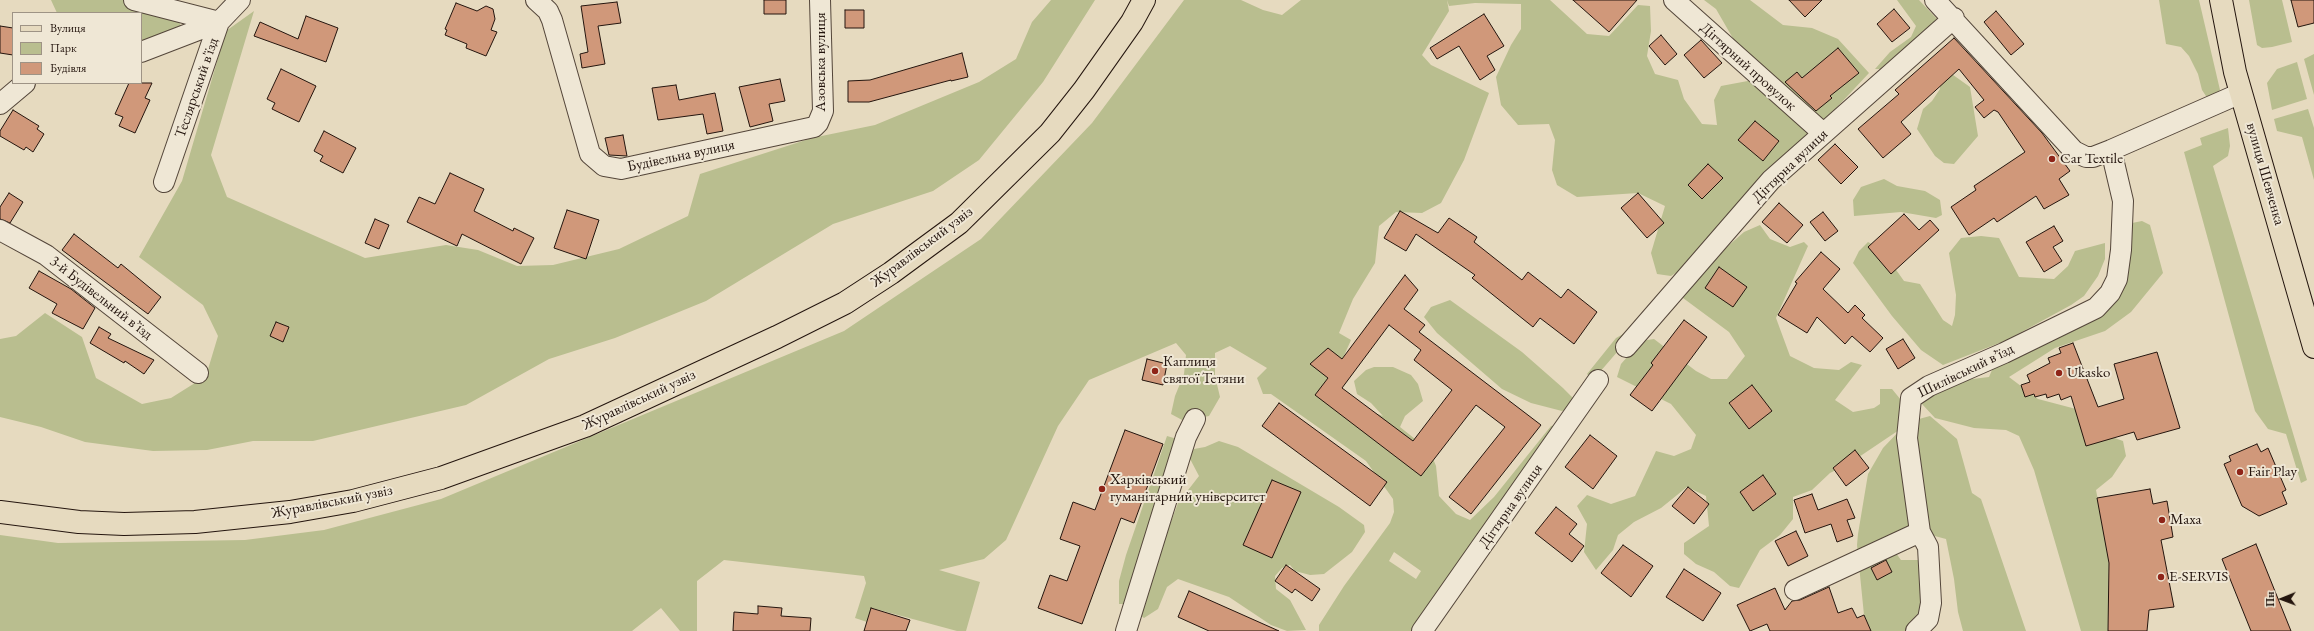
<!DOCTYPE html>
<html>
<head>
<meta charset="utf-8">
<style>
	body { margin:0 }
	#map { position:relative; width:2314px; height:631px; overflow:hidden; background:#e6dabf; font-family:"EB Garamond",serif }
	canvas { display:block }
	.legend { position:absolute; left:12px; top:12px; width:130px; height:72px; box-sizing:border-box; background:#efe7d5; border:1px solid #9e9385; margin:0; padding:5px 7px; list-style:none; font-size:12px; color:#24150e }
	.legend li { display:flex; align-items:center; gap:8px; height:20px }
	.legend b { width:20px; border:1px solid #9e9385 }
	.north { position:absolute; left:2262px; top:579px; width:40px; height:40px; -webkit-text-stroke:3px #efe7d5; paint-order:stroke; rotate:269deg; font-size:11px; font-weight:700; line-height:16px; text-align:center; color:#24150e }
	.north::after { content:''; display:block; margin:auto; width:14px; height:18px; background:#24150e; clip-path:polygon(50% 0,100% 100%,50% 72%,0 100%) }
</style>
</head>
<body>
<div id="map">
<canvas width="2314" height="631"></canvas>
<ul class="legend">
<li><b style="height:5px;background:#e6dabf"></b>Вулиця</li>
<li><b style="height:11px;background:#b9be8f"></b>Парк</li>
<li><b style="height:11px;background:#d0987a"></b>Будівля</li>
</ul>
<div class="north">Пн</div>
</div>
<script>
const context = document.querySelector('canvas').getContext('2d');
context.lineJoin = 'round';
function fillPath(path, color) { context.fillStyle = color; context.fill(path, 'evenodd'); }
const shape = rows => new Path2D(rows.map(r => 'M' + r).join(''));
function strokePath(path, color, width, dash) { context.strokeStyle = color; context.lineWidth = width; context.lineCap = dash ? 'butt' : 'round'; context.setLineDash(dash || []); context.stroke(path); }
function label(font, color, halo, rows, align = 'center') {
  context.font = font + ' "EB Garamond",serif'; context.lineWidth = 4; context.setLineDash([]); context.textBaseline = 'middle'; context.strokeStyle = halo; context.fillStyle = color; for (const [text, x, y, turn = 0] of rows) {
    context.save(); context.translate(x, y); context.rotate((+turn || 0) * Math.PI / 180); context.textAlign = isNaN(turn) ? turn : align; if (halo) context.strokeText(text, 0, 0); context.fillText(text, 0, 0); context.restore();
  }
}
fillPath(shape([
	[51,0,159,0,177,18,181,26,141,41,141,13,57,13],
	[1051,0,1095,0,1043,82,979,160,933,191,833,224,706,301,615,338,549,359,466,405,313,441,253,441,207,450,153,451,85,442,41,427,0,417,0,339,16,336,45,313,82,337,96,378,142,404,171,398,206,376,218,336,203,305,139,257,182,181,226,31,254,11,211,155,227,197,365,258,446,245,478,250,517,266,553,265,619,249,688,216,700,174,812,138,875,125,979,82,1016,59,1032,22],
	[1184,0,1241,0,1263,10,1282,15,1301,0,1447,0,1449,11,1422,55,1431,65,1489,93,1464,160,1441,203,1422,213,1396,212,1379,226,1375,263,1353,299,1339,333,1351,340,1334,378,1340,400,1383,416,1371,403,1357,394,1354,381,1366,370,1374,367,1393,367,1411,375,1418,384,1423,401,1405,416,1400,427,1430,451,1436,466,1439,496,1456,514,1470,520,1494,497,1551,426,1556,425,1415,631,1319,631,1319,625,1344,586,1390,523,1394,512,1393,499,1366,461,1271,394,1263,394,1257,378,1267,368,1230,346,1215,353,1215,376,1220,397,1209,416,1184,421,1171,414,1175,396,1184,374,1186,355,1176,343,1089,380,1058,426,1006,540,984,559,939,570,980,582,966,631,957,631,872,608,867,622,855,618,866,583,864,576,724,560,697,581,697,631,680,631,661,608,632,631,0,631,0,535,58,543,245,540,324,530,441,499,844,331,981,239,1092,123],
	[1394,552,1421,571,1416,579,1389,561],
	[1447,0,1550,0,1587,34,1609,36,1638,5,1650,6,1651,31,1647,56,1655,74,1678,80,1684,99,1702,124,1717,125,1714,100,1721,86,1753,80,1742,54,1716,9,1704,0,1750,0,1783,25,1812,28,1838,39,1869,73,1691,263,1671,276,1657,274,1651,253,1665,206,1638,193,1577,197,1557,185,1552,170,1555,140,1549,124,1518,125,1501,105,1496,77,1511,45,1521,29,1521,4,1475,3,1449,6],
	[1897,0,1919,0,1937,19,1882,69,1875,69,1890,52,1911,37,1916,26],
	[2159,0,2199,0,2220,90,2212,96,2206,96,2202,90,2198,74,2189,56,2181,47,2166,44],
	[2249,0,2282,0,2292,42,2272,47,2262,48,2257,45],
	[2314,54,2314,95,2304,59],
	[2297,62,2307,99,2272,110,2267,83,2277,69],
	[1949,72,1970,87,1978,136,1954,164,1944,163,1935,156,1917,129,1923,109,1932,101,1940,89,1940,82],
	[2308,109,2314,128,2314,180,2302,137,2277,131,2274,119],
	[2228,128,2230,146,2228,156,2213,166,2307,480,2301,483,2286,434,2268,429,2255,411,2184,152,2202,145,2200,138],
	[1884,179,1897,186,1925,191,1940,200,1942,215,1936,218,1901,212,1854,216,1853,200,1861,187],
	[2142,221,2150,225,2163,273,2131,312,2105,331,2055,348,2009,377,2038,399,2076,409,2095,431,2123,441,2126,456,2112,477,2096,490,2109,557,2108,631,2081,631,2034,470,2019,436,2006,430,1974,428,1935,418,1922,404,1932,390,1947,382,1989,377,1995,363,2093,313,2132,223],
	[1760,225,1770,239,1790,247,1804,242,1808,246,1776,318,1790,356,1814,368,1839,370,1851,362,1862,365,1835,400,1853,412,1874,408,1880,404,1880,389,1892,389,1901,400,1908,422,1930,416,1957,439,1972,493,1981,499,2026,631,1963,631,1958,612,1954,579,1946,539,1912,530,1885,538,1901,560,1922,560,1923,631,1871,631,1864,615,1857,545,1858,534,1868,474,1883,448,1902,428,1850,463,1830,473,1812,490,1793,497,1793,519,1780,535,1760,550,1739,588,1730,586,1714,572,1696,564,1684,554,1684,543,1709,526,1706,496,1687,487,1661,508,1634,522,1618,535,1613,550,1596,570,1584,552,1587,524,1577,506,1587,495,1611,504,1635,496,1656,451,1674,456,1691,449,1696,435,1671,404,1617,377,1621,364,1641,341,1654,339,1696,371,1711,379,1727,379,1745,356,1729,332,1683,298,1686,283,1744,232],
	[1981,236,1999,238,2019,277,2054,279,2068,266,2075,251,2105,243,2105,259,2098,276,2084,296,2071,305,2007,340,1943,365,1921,350,1892,316,1853,263,1859,251,1868,242,1882,250,1904,281,1920,284,1943,320,1952,326,1955,315,1956,295,1949,253,1961,238],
	[1450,300,1522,352,1563,388,1575,400,1572,409,1562,411,1531,403,1502,389,1437,333,1424,317,1431,307],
	[1627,332,1624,344,1593,380,1587,374,1616,338],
	[1167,436,1177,439,1128,601,1124,604,1119,604,1119,581,1126,555],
	[1219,441,1238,447,1339,507,1364,525,1365,532,1352,552,1324,574,1310,575,1295,571,1290,565,1282,568,1275,576,1276,589,1290,600,1306,630,1287,631,1271,625,1229,597,1178,579,1167,587,1158,609,1144,618,1137,613,1178,503,1199,476,1189,457,1194,449,1205,447]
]), '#b9be8f');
const building = shape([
	[764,0,786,0,786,14,764,14,764,0],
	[1573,0,1637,0,1609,32,1573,0],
	[1789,0,1822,0,1805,17,1789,0],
	[2291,0,2314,0,2314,23,2298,27,2291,0],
	[617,2,621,23,598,26,605,64,582,68,580,54,588,52,581,6,617,2],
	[456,3,477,11,486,6,493,9,495,19,491,30,497,32,486,56,466,48,467,44,445,35,447,30,445,29,456,3],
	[1894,9,1910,28,1892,42,1877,24,1894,9],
	[845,10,864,10,864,28,845,28,845,10],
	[1996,11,2024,44,2011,55,1984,22,1996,11],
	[1484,14,1504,46,1487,56,1495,70,1480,80,1459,46,1437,59,1430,48,1484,14],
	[306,16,338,28,326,62,254,36,260,22,298,39,306,16],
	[0,26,13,28,13,55,0,53,0,26],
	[1661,35,1677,54,1665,65,1649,46,1661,35],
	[1954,38,2042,133,2070,171,2059,179,2069,195,2044,209,2036,196,1997,222,1994,218,1969,235,1951,207,1976,190,1974,186,2025,152,1998,112,1994,110,1984,118,1975,107,1984,100,1959,69,1901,122,1911,134,1883,158,1858,129,1899,94,1895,90,1954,38],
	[1701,40,1722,63,1704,78,1684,55,1701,40],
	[1838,48,1859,73,1830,96,1832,98,1816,111,1785,82,1797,72,1802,78,1838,48],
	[962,53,968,77,951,81,951,80,869,102,848,102,848,81,870,80,962,53],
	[281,69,316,86,299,122,272,109,275,103,267,99,281,69],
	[780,79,785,101,769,104,773,121,750,127,739,87,780,79],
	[129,83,152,83,145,98,150,100,135,133,119,126,123,117,115,114,129,83],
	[676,85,679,100,715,93,723,131,707,134,703,114,658,120,652,88,676,85],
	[13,110,39,126,37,129,44,134,33,152,26,147,24,150,0,136,0,131,13,110],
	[1755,121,1779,141,1763,161,1738,140,1755,121],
	[324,131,356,148,343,173,320,161,323,156,314,151,324,131],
	[623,135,627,156,609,155,605,138,623,135],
	[1835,144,1858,167,1841,184,1818,160,1835,144],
	[1708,164,1723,178,1702,199,1688,185,1708,164],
	[450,173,484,189,474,211,513,231,514,228,534,238,521,264,462,234,457,246,407,222,419,197,435,204,450,173],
	[9,193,23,202,10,223,0,219,0,207,9,193],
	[1638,193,1664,223,1647,238,1621,208,1638,193],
	[1779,203,1803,225,1787,243,1762,222,1779,203],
	[567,210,599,220,586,259,554,248,567,210],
	[1400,211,1438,233,1449,218,1477,237,1474,242,1522,280,1528,272,1561,298,1568,289,1597,312,1574,344,1540,318,1533,327,1472,278,1475,275,1416,234,1406,251,1384,238,1400,211],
	[1823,212,1838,231,1825,241,1810,222,1823,212],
	[1904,214,1919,230,1930,220,1939,230,1891,274,1868,247,1904,214],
	[375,219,389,225,379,249,365,243,375,219],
	[2054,226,2063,241,2053,247,2062,261,2044,272,2026,242,2054,226],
	[74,234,118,268,121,264,161,297,148,314,62,250,74,234],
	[1821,252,1840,269,1823,289,1848,313,1855,305,1865,315,1862,318,1883,338,1870,352,1852,336,1845,344,1817,317,1807,333,1778,315,1797,283,1795,282,1821,252],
	[1719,267,1747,287,1733,307,1705,288,1719,267],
	[39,271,71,289,95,308,83,329,52,313,57,304,29,288,39,271],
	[1405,275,1418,290,1404,309,1425,325,1419,332,1541,425,1471,514,1449,497,1505,427,1476,405,1421,476,1315,395,1328,378,1310,364,1328,348,1342,359,1405,275],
	[1389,325,1421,350,1414,360,1452,390,1413,441,1342,388,1389,325],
	[1684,320,1707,337,1652,411,1630,395,1653,365,1651,363,1684,320],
	[276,322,289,327,283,342,270,336,276,322],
	[99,327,111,334,108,338,154,360,144,374,125,361,124,363,90,343,99,327],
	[1903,339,1915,358,1898,369,1886,349,1903,339],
	[2073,343,2098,407,2124,399,2114,364,2157,352,2180,428,2137,440,2134,432,2086,446,2071,396,2061,400,2059,394,2047,398,2046,394,2035,397,2034,394,2025,397,2021,385,2030,382,2027,375,2050,363,2048,358,2061,353,2059,348,2073,343],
	[1147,359,1167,364,1163,385,1142,380,1147,359],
	[1752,385,1772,411,1749,429,1729,403,1752,385],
	[1279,403,1387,482,1370,506,1262,426,1279,403],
	[1125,430,1163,444,1134,523,1121,518,1082,624,1038,608,1050,575,1067,581,1080,546,1060,539,1073,502,1095,510,1125,430],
	[1590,435,1617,456,1593,489,1565,467,1590,435],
	[2257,444,2261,452,2268,448,2286,490,2282,492,2287,504,2259,516,2242,506,2224,464,2231,461,2229,456,2257,444],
	[1855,450,1869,468,1846,486,1833,468,1855,450],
	[1763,475,1776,494,1753,511,1740,492,1763,475],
	[1272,480,1301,492,1272,558,1243,545,1272,480],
	[1688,487,1709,504,1694,524,1672,506,1688,487],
	[2150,489,2153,504,2167,501,2173,537,2161,540,2174,607,2149,610,2147,631,2108,631,2109,563,2097,498,2150,489],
	[1812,494,1818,510,1847,499,1855,518,1847,520,1853,536,1837,542,1831,524,1805,533,1794,500,1812,494],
	[1556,507,1577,524,1569,534,1584,546,1572,562,1535,533,1556,507],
	[1796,531,1808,556,1788,566,1775,541,1796,531],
	[2256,544,2291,631,2251,631,2222,559,2256,544],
	[1623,545,1653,566,1631,597,1601,573,1623,545],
	[1886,560,1892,572,1877,580,1871,568,1886,560],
	[1286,565,1320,589,1312,601,1295,589,1292,593,1275,581,1286,565],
	[1684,569,1721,593,1703,621,1666,597,1684,569],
	[1829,587,1838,613,1852,608,1857,618,1864,615,1871,631,1770,631,1767,624,1750,631,1737,605,1775,588,1785,610,1792,601,1800,600,1829,587],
	[1189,591,1279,631,1209,631,1178,617,1189,591],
	[758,606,782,608,781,616,811,618,810,631,733,631,734,612,758,614,758,606],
	[871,608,910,620,906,631,864,631,871,608]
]);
fillPath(building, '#d0987a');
strokePath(building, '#24150e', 1);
const minor = shape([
	[134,0,219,22],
	[536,0,548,11,552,20,590,154,604,166,621,169,814,127,818,123,823,111,820,0],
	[1674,0,1823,133],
	[1935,0,2074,151,2086,157,2093,157,2111,150,2241,93],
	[141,52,219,22],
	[0,104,25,83],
	[164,182,219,22,240,0],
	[0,230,46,255,198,373],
	[1626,347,1771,180,1954,18],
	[1795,590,1920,532],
	[1126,631,1186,437,1195,419],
	[1422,631,1598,380],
	[1916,631,1928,619,1931,603,1928,547,1920,532,1907,438,1911,398,1929,386,2004,353,2096,308,2110,293,2117,279,2121,250,2123,201,2111,150]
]);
const primary = shape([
	[2221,0,2235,72,2314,347],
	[0,512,79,522,124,524,195,522,290,512,353,501,441,478,585,426,777,337,845,303,891,273,959,223,1050,133,1084,90,1132,22,1144,0]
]);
strokePath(minor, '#54463a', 22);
strokePath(primary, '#24150e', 24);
strokePath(minor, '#efe7d5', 20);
strokePath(primary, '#e6dabf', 22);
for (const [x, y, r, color] of [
	[2052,159,4,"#8f2418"],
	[1155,371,4,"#8f2418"],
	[2059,373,4,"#8f2418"],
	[2240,472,4,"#8f2418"],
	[1102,489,4,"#8f2418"],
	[2162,520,4,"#8f2418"],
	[2161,577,4,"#8f2418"]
]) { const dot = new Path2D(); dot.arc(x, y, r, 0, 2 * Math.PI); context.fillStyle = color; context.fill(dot); strokePath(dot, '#efe7d5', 1.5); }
label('15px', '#24150e', '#efe7d5', [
	["Азовська вулиця",821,62,-90],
	["Дігтярний провулок",1748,67,42],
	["Теслярський в'їзд",197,88,-71],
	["Будівельна вулиця",681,156,-12],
	["Дігтярна вулиця",1790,166,-44],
	["вулиця Шевченка",2265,174,74],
	["Журавлівський узвіз",922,247,-37],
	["3-й Будівельний в’їзд",101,298,38],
	["Шилівський в’їзд",1966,371,-26],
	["Журавлівський узвіз",639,400,-25],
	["Журавлівський узвіз",332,502,-11],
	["Дігтярна вулиця",1511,506,-55]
]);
label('15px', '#24150e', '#efe7d5', [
	["Car Textile",2060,159],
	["Каплиця",1163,362],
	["святої Тетяни",1163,379],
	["Ukasko",2067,373],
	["Fair Play",2248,472],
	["Харківський",1110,480],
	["гуманітарний університет",1110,497],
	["Маха",2170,520],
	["E-SERVIS",2169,577]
], 'left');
</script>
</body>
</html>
